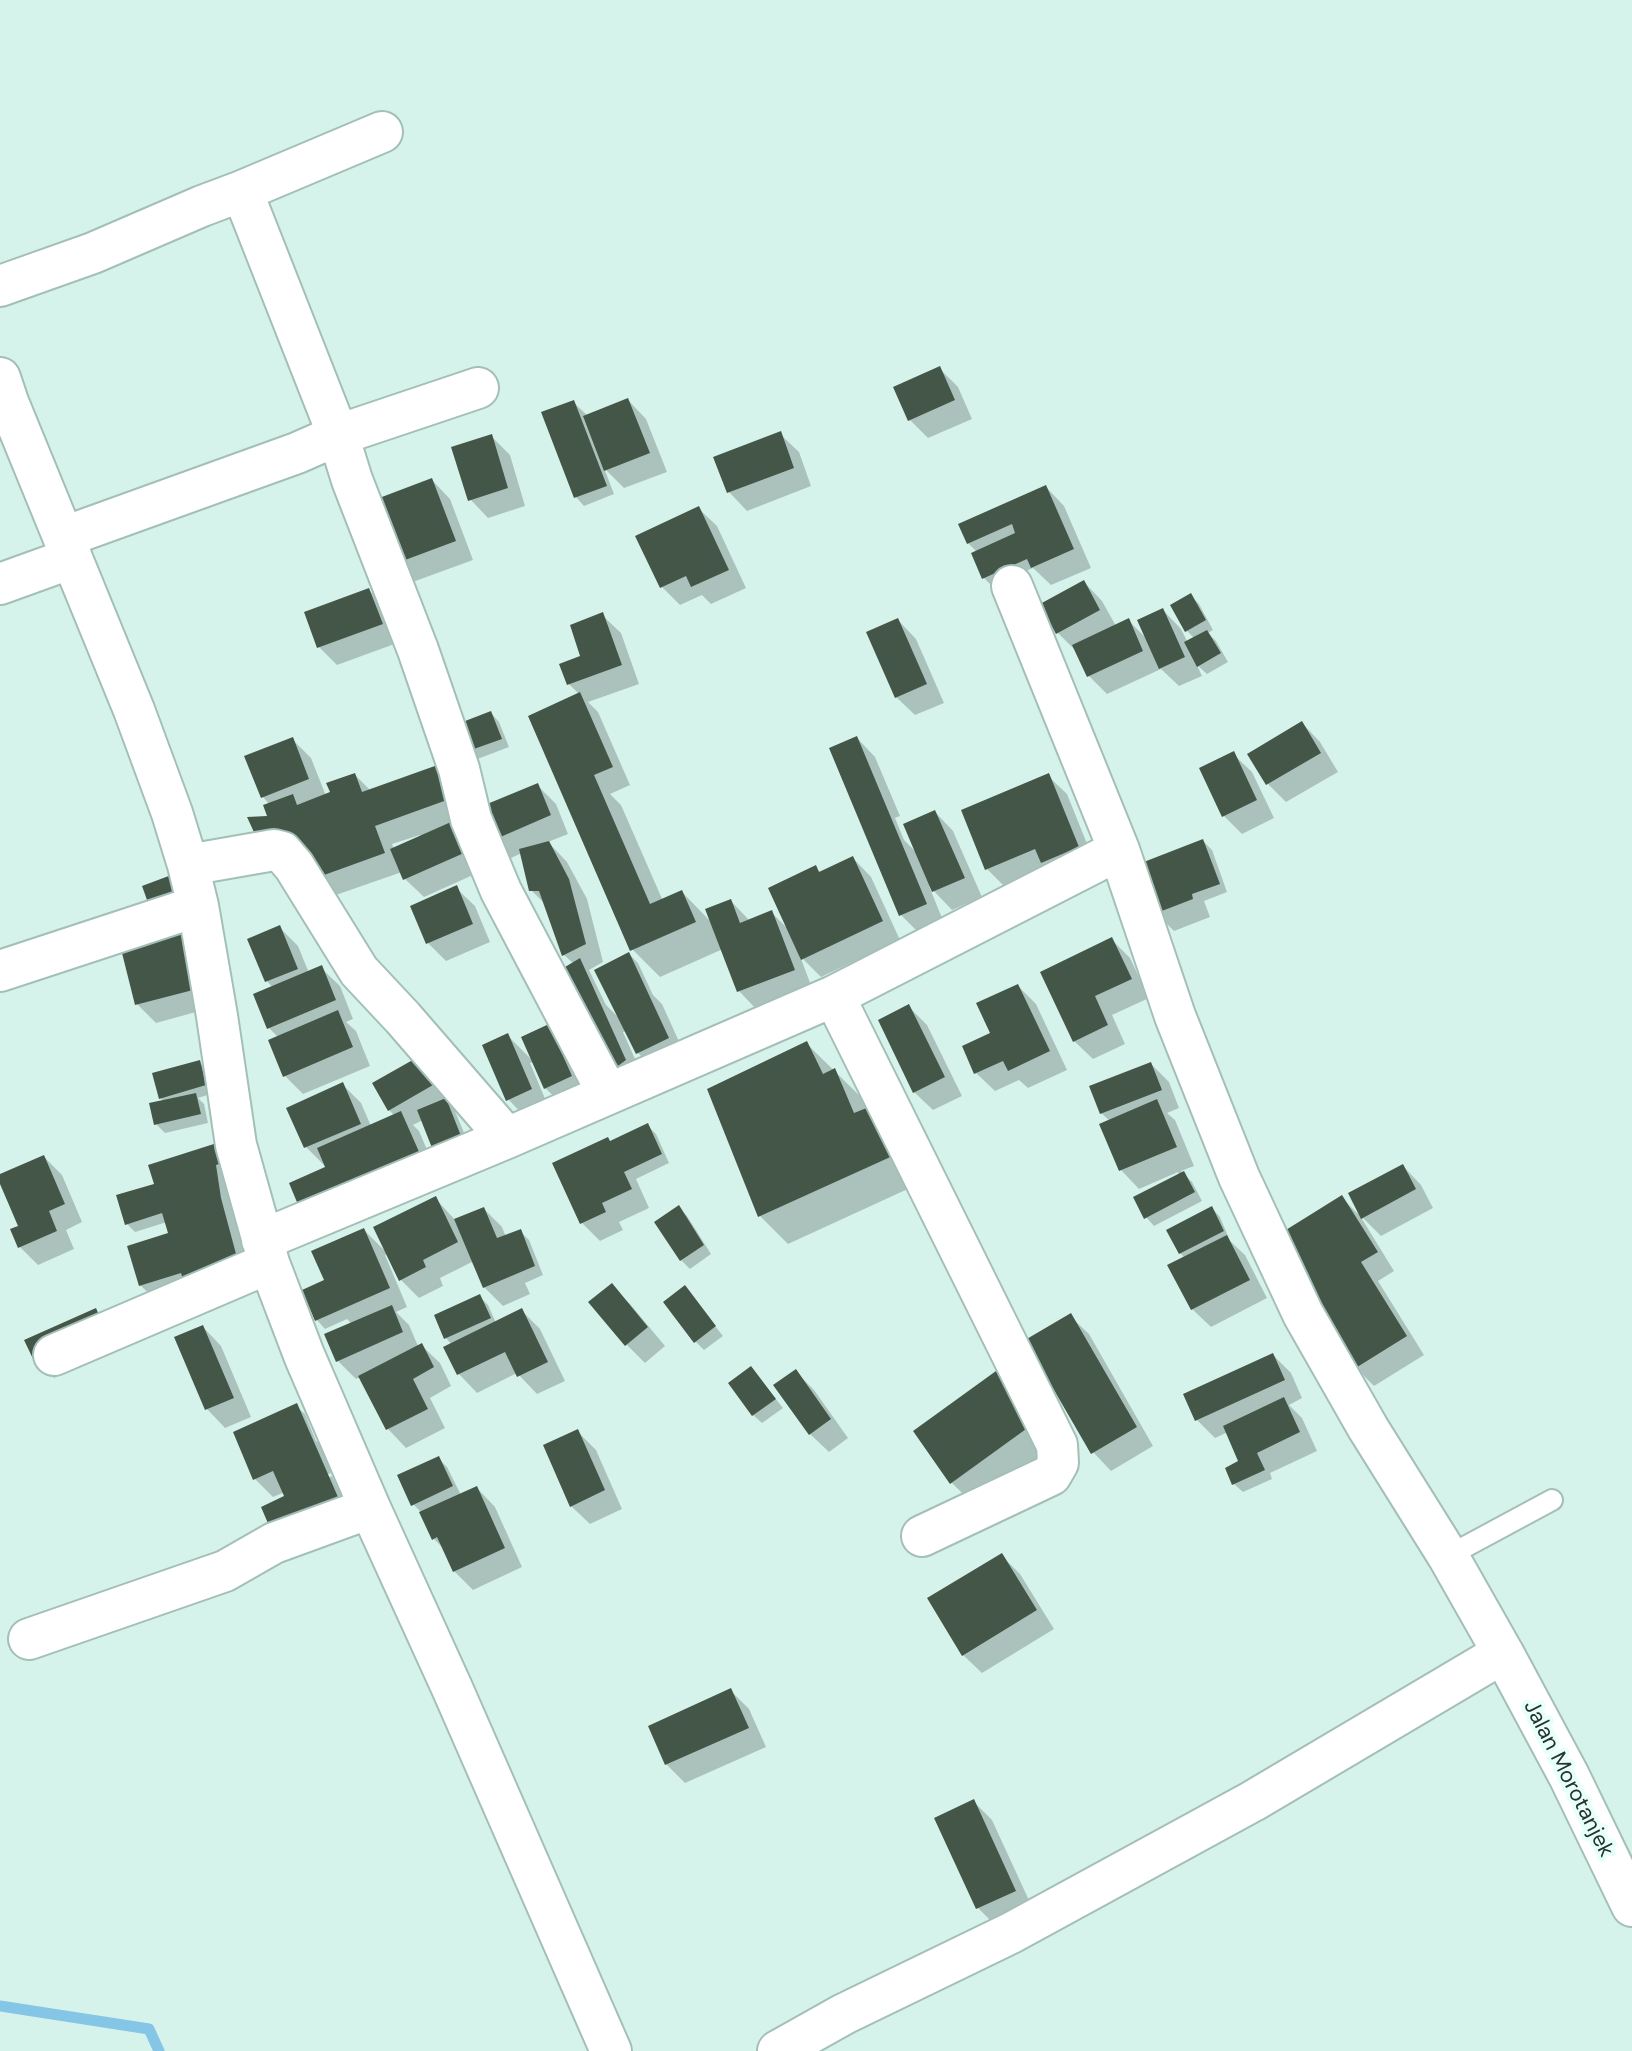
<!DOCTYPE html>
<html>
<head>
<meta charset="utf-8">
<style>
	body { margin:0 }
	canvas { display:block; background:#d6f3eb }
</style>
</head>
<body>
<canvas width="1632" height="2051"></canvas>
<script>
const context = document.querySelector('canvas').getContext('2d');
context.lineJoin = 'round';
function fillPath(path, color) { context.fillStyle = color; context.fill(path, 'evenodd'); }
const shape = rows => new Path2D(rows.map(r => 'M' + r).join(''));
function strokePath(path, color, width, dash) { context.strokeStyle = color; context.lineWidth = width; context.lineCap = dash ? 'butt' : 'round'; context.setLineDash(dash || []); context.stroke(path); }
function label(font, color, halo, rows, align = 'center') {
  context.font = font + ' "DM Sans",sans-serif'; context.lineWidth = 8; context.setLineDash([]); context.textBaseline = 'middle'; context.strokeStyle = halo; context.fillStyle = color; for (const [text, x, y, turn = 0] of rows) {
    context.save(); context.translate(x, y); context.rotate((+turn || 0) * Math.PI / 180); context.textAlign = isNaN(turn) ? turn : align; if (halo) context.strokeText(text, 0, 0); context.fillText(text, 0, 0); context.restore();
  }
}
fillPath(shape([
	[940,369,958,387,972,419,928,438,909,419],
	[628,400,646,419,667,472,624,488,604,468,614,494,584,506,576,497,573,402,588,416],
	[780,434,799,452,811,486,747,511,729,492,716,458],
	[491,436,510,455,525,506,488,518,470,499],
	[432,480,450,499,473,560,410,583,391,565],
	[1046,487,1064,506,1091,568,1051,585,1033,568,992,586,984,578,977,552,968,543],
	[698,508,717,526,746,588,711,604,702,595,680,605,662,587],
	[1084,582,1102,601,1116,626,1128,620,1147,639,1163,610,1181,629,1188,643,1195,639,1187,631,1173,606,1190,595,1199,604,1213,630,1208,633,1216,641,1228,662,1207,674,1197,665,1202,676,1179,686,1161,669,1107,694,1089,676,1076,651,1057,632],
	[369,590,387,609,400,642,337,665,319,647],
	[602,615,621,633,639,684,588,702,598,712,630,785,610,794,621,805,663,901,682,892,713,924,731,901,749,920,772,913,788,929,816,868,821,873,853,858,871,877,900,940,821,977,800,956,812,988,757,1010,739,991,723,949,660,977,632,949,530,717,579,694,569,684],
	[898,620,916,639,944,703,915,715,896,697],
	[491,713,499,722,509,747,467,763,459,754],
	[1302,723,1320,742,1338,772,1286,802,1268,784,1250,755],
	[857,738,875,757,900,816,895,818,904,840,917,853,935,812,953,831,982,897,952,910,929,886,944,923,919,933,901,915],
	[293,740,311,758,326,796,355,775,371,791,446,764,474,811,537,785,556,804,568,834,548,842,567,862,587,899,603,962,589,970,606,1005,619,1018,629,954,638,963,653,995,662,1004,686,1057,656,1071,638,1053,627,1031,623,1032,644,1079,608,1073,574,964,564,955,546,905,531,890,522,853,424,897,405,879,402,872,333,896,270,818,270,805,263,797],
	[420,835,421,838,394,849,392,844],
	[1233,754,1252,772,1274,818,1242,834,1224,816],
	[1048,776,1067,794,1096,866,1005,887,987,869],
	[1203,841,1212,850,1227,892,1204,901,1210,917,1174,931,1156,913],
	[456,888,475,906,490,942,446,961,428,943],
	[280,928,298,946,309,973,321,968,340,986,353,1019,346,1022,356,1031,370,1066,303,1094,285,1076,279,1038,269,1028,273,988,267,981,250,940],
	[182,935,200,953,214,1007,156,1023,137,1004],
	[1112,940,1130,958,1149,998,1112,1015,1125,1044,1093,1059,1074,1041],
	[1018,986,1036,1004,1067,1070,1028,1088,1019,1080,995,1091,976,1073,993,1034],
	[909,1007,927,1025,962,1096,933,1110,914,1092],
	[549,1026,567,1044,589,1095,564,1106,545,1088,534,1062,530,1063,549,1108,526,1118,508,1099,508,1036,533,1061],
	[806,1043,862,1098,867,1110,923,1182,788,1244,760,1216,709,1090],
	[199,1062,208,1071,214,1093,198,1098,204,1104,208,1123,165,1133,156,1124,165,1102,160,1098],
	[1151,1064,1169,1082,1179,1108,1167,1113,1175,1120,1194,1166,1181,1171,1192,1182,1202,1201,1154,1226,1146,1217,1179,1175,1178,1172,1139,1189,1121,1170,1110,1121,1101,1113],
	[436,1078,454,1109,471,1149,423,1120,413,1125,419,1131,437,1173,327,1168,306,1147,343,1085,361,1103,371,1126,395,1116,389,1110,375,1084],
	[647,1125,656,1134,669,1163,636,1179,649,1208,619,1222,623,1230,600,1241,582,1223,611,1142],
	[217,1146,230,1171,222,1174,234,1185,256,1284,159,1303,140,1285,171,1234,167,1222,135,1232,127,1224,153,1186],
	[44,1157,62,1175,82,1222,66,1230,74,1249,38,1265,20,1247,21,1227,0,1177],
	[1403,1166,1421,1185,1433,1208,1381,1236,1363,1218,1362,1219,1394,1271,1378,1281,1424,1355,1374,1386,1356,1368,1342,1198,1362,1218],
	[435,1198,456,1221,484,1209,502,1227,506,1237,520,1231,529,1240,543,1275,525,1283,530,1294,503,1306,484,1287,474,1261,440,1278,443,1286,419,1298,400,1279,388,1254,385,1255,407,1307,396,1312,409,1325,418,1346,421,1345,440,1363,451,1386,430,1398,445,1428,406,1448,388,1429,361,1377,356,1379,338,1361,352,1324,347,1319,325,1329,317,1320,326,1281,364,1230,387,1253],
	[679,1208,687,1216,711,1254,690,1269,681,1260],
	[1212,1208,1220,1217,1230,1241,1245,1255,1267,1298,1211,1327,1192,1309,1185,1258,1180,1253],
	[612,1286,630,1304,665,1346,645,1363,626,1344],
	[685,1288,723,1336,704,1350,695,1341],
	[479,1296,488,1305,496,1323,522,1311,540,1329,565,1381,537,1394,517,1373,477,1393,459,1374,446,1348,452,1345,446,1338,437,1316],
	[95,1310,113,1328,122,1347,54,1378,35,1360],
	[1070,1316,1089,1334,1153,1446,1111,1471,1093,1452],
	[203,1327,221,1346,251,1417,225,1428,207,1409],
	[1273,1355,1291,1373,1302,1398,1289,1405,1302,1418,1317,1451,1270,1473,1272,1479,1243,1492,1234,1484,1242,1462,1228,1432,1215,1438,1197,1420],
	[751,1368,783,1408,762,1423,753,1415],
	[796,1372,814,1390,848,1438,829,1452,810,1434],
	[996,1374,1024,1402,1059,1452,979,1510,951,1482],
	[296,1406,305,1414,316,1441,326,1450,334,1469,330,1471,331,1473,273,1497,255,1479],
	[577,1431,596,1450,622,1509,590,1524,571,1506],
	[438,1458,447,1467,461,1495,477,1488,495,1507,522,1567,473,1590,454,1571,445,1550,433,1538,423,1514,413,1504],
	[332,1476,337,1487,347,1497,358,1522,288,1496],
	[1002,1556,1020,1574,1054,1629,982,1673,963,1655],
	[731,1691,749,1709,766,1747,685,1783,666,1764],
	[974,1802,992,1820,1033,1909,996,1926,978,1908]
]), '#0003');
strokePath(shape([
	[0,2006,149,2029,159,2051]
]), '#85c5e6', 11);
fillPath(shape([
	[940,366,955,400,908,421,893,387],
	[628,398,650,453,604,471,583,416],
	[574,400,607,486,574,498,541,412],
	[781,431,794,468,727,493,713,457],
	[492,434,508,488,468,501,451,447],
	[432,478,456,541,389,566,366,503],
	[1046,485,1074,549,1031,568,1027,559,982,579,971,553,1015,533,1012,524,967,544,958,524],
	[699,506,729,570,691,587,686,576,660,588,635,536],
	[1084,580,1100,610,1056,634,1040,604],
	[369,588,383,624,317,648,304,612],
	[1191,593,1206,620,1185,632,1170,605],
	[1163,608,1185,657,1159,669,1137,620],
	[603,612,622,665,567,685,559,664,580,656,570,625],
	[898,618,927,684,895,698,866,632],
	[1129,618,1143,651,1087,677,1072,645],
	[1207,630,1221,653,1197,667,1184,642],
	[580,692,613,767,594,775,650,904,682,890,696,922,630,951,528,716],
	[491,711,502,739,457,755,447,728],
	[1302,721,1321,753,1266,785,1247,754],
	[857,736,927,904,899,916,829,748],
	[293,737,309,779,261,798,244,756],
	[1234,751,1257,800,1222,817,1199,768],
	[446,762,458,796,375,826,385,853,313,879,298,838,259,843,247,817,267,816,263,805,293,794,297,805,330,792,326,783,355,773,362,792],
	[1049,773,1079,847,1041,863,1035,849,985,870,961,810],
	[538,783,551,815,489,842,475,809],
	[935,810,965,878,932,892,903,824],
	[451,822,464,853,403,880,390,849],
	[1203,839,1220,884,1192,894,1193,899,1154,914,1136,865],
	[549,841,569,879,586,944,562,956,539,891,529,891,519,849],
	[853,856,883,921,801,960,768,888,816,865,819,872],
	[174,874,183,898,151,911,142,886],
	[457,885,473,924,426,944,410,906],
	[731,899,740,923,772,910,795,970,737,992,705,909],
	[280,925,298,969,265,982,247,939],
	[182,933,197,989,135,1005,121,949],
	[1112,937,1132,979,1095,996,1108,1025,1073,1042,1040,972],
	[629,952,669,1038,636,1054,594,970],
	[580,958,626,1060,607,1074,579,1008,565,967],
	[322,965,336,1000,267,1029,253,994],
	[1018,984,1050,1051,1008,1071,1003,1061,974,1074,962,1046,990,1033,976,1003],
	[909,1004,945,1077,913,1093,878,1020],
	[338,1010,353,1047,283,1077,268,1040],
	[549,1024,572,1076,544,1089,521,1037],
	[508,1033,532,1089,506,1101,482,1045],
	[807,1041,823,1074,835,1068,854,1113,874,1105,897,1154,758,1217,707,1089],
	[418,1057,433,1085,388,1111,372,1083],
	[200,1060,206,1085,159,1099,152,1073],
	[1151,1062,1162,1090,1100,1114,1089,1086],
	[343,1082,361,1124,304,1148,286,1108],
	[196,1093,201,1114,154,1125,149,1103],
	[446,1098,463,1141,434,1153,417,1110],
	[1157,1099,1177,1147,1119,1171,1099,1124],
	[401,1111,420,1154,299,1207,289,1183,325,1167,317,1148],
	[648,1123,662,1154,624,1172,632,1189,602,1203,606,1212,580,1224,552,1163,608,1137,610,1141],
	[217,1143,223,1163,216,1165,221,1198,239,1265,184,1283,181,1273,139,1286,127,1246,168,1233,162,1213,125,1225,116,1195,154,1184,148,1165],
	[44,1155,65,1204,49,1211,57,1231,18,1248,10,1229,18,1226,0,1184,0,1174],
	[1403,1164,1416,1189,1361,1219,1348,1193],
	[1184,1171,1195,1192,1144,1219,1133,1197],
	[1342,1195,1378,1252,1361,1262,1407,1336,1354,1369,1273,1238],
	[436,1196,458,1242,423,1260,426,1267,399,1281,373,1227],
	[679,1205,704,1245,680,1261,654,1222],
	[1212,1206,1224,1231,1179,1254,1166,1230],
	[484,1207,497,1238,521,1229,535,1266,483,1288,454,1219],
	[364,1228,390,1288,315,1321,302,1290,324,1280,311,1251],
	[1227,1235,1250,1280,1191,1310,1167,1265],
	[612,1283,648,1327,625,1346,588,1302],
	[685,1285,716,1326,694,1343,663,1302],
	[480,1294,491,1318,444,1339,434,1315],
	[392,1305,403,1332,336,1362,324,1334],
	[96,1308,105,1329,34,1361,24,1340],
	[522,1308,548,1362,517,1377,505,1352,457,1375,443,1347],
	[1071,1313,1137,1427,1091,1454,1025,1340],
	[203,1325,234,1398,205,1410,174,1337],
	[422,1343,434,1367,413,1379,428,1409,386,1430,358,1376],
	[1273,1353,1285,1380,1195,1421,1183,1394],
	[751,1366,776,1399,752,1416,728,1383],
	[796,1369,831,1419,809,1435,773,1385],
	[996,1371,1033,1424,950,1484,913,1431],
	[1284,1397,1300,1432,1257,1453,1265,1470,1232,1485,1225,1468,1238,1461,1223,1426],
	[297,1403,341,1504,273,1535,261,1507,284,1496,273,1471,253,1480,233,1432],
	[578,1429,605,1490,570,1507,543,1445],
	[439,1456,453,1486,411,1506,397,1475],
	[477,1486,505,1548,453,1572,437,1537,432,1540,419,1512],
	[1002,1553,1037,1610,962,1656,927,1598],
	[731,1688,749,1728,665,1765,648,1726],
	[974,1799,1016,1891,976,1909,934,1818]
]), '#445648');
const service = shape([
	[1448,1556,1552,1500]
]);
const minor = shape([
	[382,132,242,191,338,435,478,388],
	[0,286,93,253,202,206,242,191],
	[0,378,8,402,134,710,172,813,188,865,198,906,217,1016,236,1145,269,1263,304,1355,370,1508,452,1688,611,2051],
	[64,537,297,453,338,435,352,480,418,650,459,769,471,819,501,891,608,1094],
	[0,584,72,558],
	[1012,586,1119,850],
	[188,865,274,850,282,852,294,866,359,971,403,1018,507,1138],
	[0,971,198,906],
	[834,996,1057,1445,1058,1463,1051,1475,922,1536],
	[262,1240,507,1138,834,996,1119,850,1175,1016,1239,1177,1303,1314,1368,1428,1448,1556,1503,1653,1569,1776,1632,1906],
	[54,1355,269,1263],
	[29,1639,225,1571,274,1543,370,1508],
	[778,2051,844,2014,1011,1933,1253,1801,1503,1653]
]);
strokePath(service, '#a3bfb8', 24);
strokePath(minor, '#a3bfb8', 44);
strokePath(service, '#fff', 20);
strokePath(minor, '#fff', 40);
label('22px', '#273230', '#e7fff9', [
	["Jalan Morotanjek",1568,1779,63]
]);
</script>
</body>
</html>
